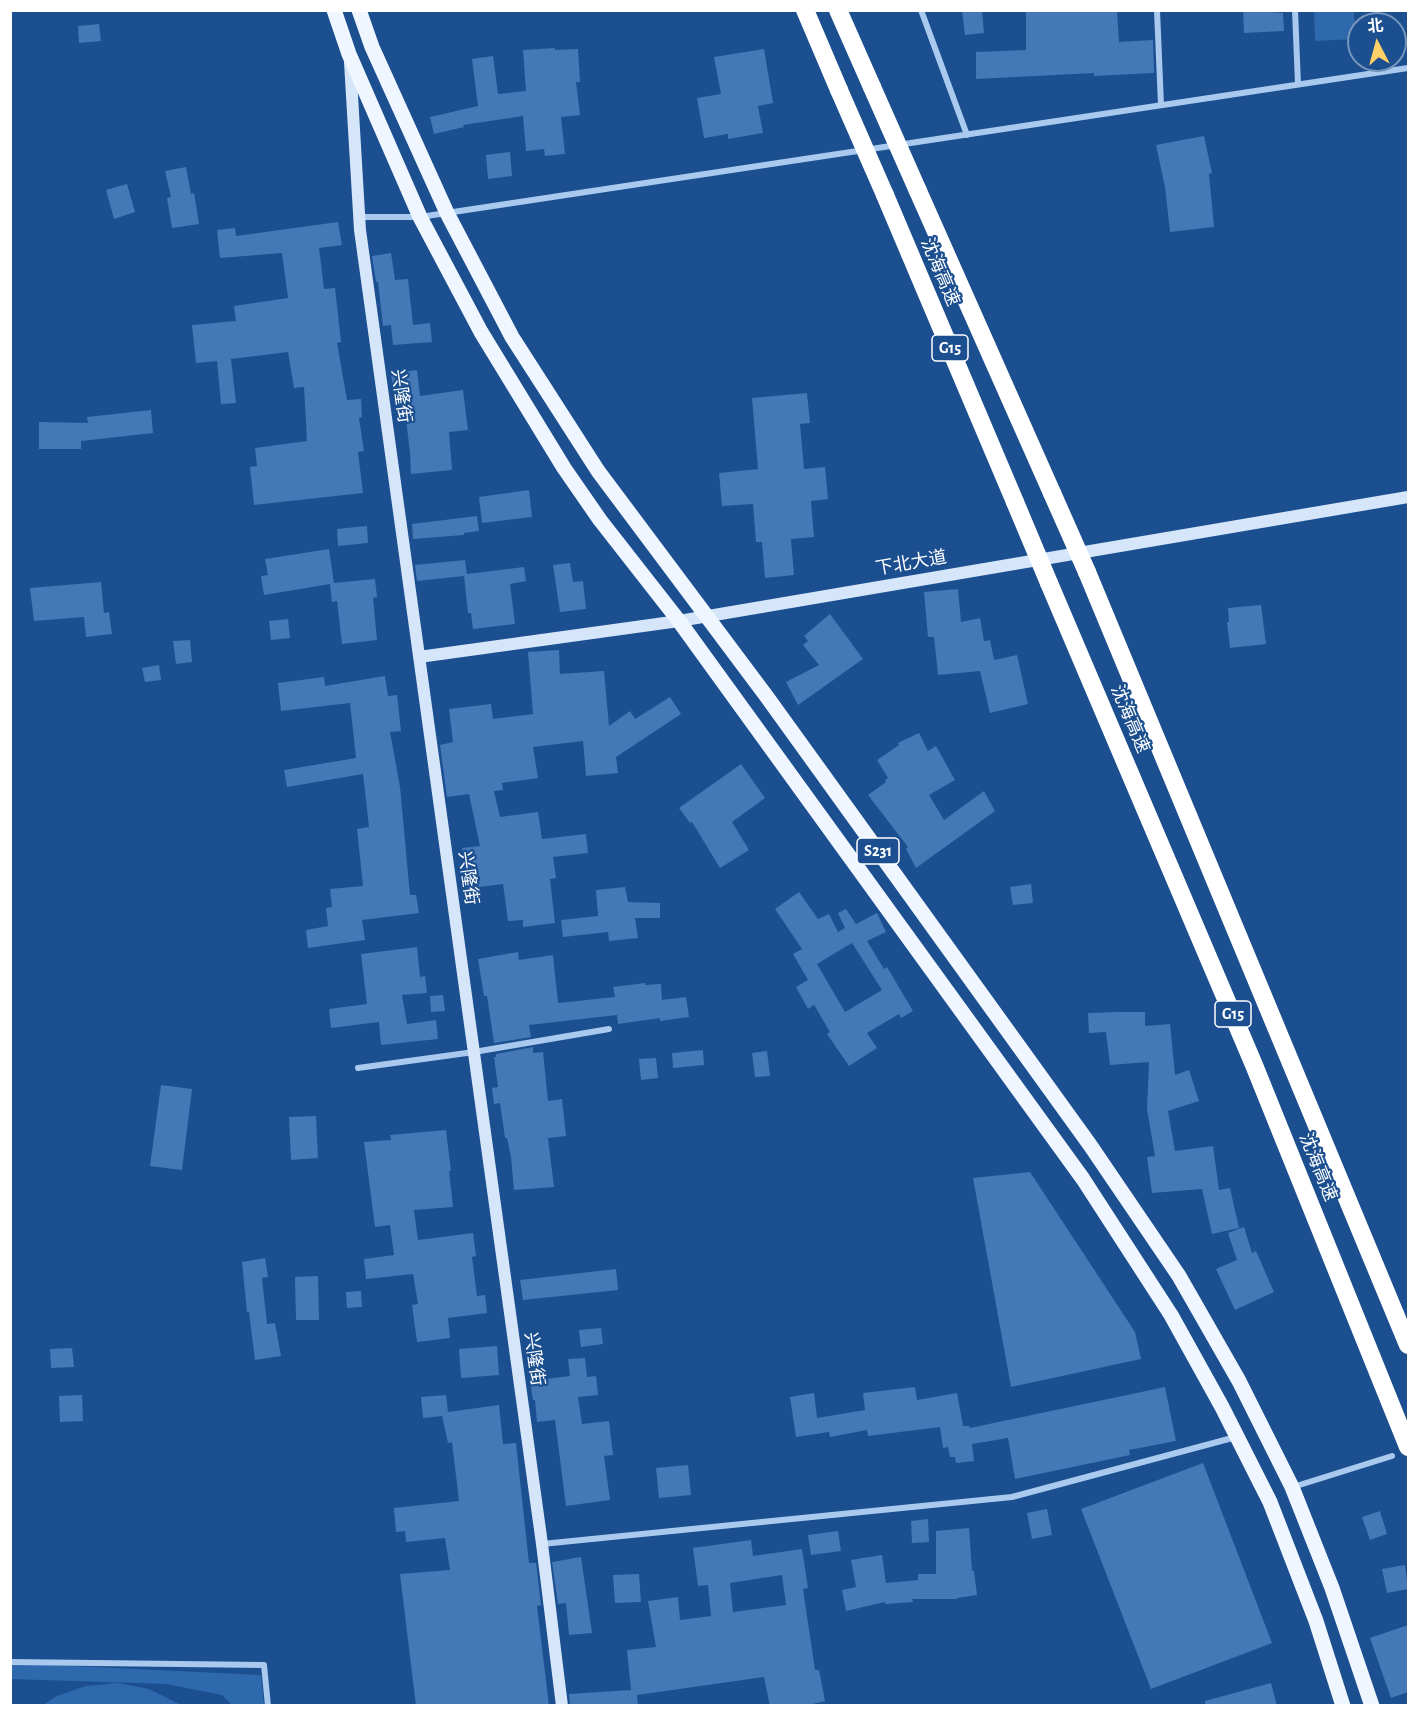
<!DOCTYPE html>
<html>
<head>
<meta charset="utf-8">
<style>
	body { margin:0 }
	#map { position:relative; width:1419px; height:1716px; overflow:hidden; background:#1b4f8f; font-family:"Alegreya Sans","Noto Sans SC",sans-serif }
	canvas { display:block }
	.frame { position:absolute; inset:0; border:12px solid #fff; pointer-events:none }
	.north { position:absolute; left:1347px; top:12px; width:60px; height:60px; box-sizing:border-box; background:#1b4f8f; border:2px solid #7695bc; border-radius:50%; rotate:354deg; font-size:16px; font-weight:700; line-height:24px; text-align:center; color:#fff }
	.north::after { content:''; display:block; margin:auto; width:21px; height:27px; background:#ffd166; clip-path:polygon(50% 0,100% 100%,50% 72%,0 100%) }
</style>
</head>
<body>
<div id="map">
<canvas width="1419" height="1716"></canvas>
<div class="frame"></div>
<div class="north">北</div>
</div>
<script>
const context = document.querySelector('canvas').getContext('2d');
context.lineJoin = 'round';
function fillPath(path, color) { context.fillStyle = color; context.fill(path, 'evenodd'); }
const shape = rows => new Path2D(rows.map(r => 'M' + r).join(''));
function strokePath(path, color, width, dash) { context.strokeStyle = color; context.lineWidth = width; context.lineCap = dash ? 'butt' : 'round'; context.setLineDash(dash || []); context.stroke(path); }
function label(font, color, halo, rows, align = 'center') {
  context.font = font + ' "Alegreya Sans","Noto Sans SC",sans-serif'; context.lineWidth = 4.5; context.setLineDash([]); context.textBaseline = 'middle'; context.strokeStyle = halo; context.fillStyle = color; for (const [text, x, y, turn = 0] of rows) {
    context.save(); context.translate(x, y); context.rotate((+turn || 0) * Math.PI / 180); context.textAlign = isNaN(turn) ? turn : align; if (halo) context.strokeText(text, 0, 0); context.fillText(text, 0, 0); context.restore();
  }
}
fillPath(shape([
	[1314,11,1354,11,1355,39,1315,41],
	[11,1663,261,1675,264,1705,232,1705,222,1695,166,1684,11,1679],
	[118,1683,149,1689,181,1705,43,1705,57,1696,86,1686]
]), '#2e69ad');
fillPath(shape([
	[962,10,982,10,984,33,965,35],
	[1026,10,1117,10,1119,42,1153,40,1154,73,1094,76,1094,73,976,79,976,52,1026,50],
	[1243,10,1283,13,1284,31,1244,33],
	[99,24,101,41,79,43,78,26],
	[555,48,555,50,578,49,580,82,576,82,580,115,561,117,565,154,545,156,544,149,526,151,523,116,463,125,464,127,434,134,430,117,478,106,472,59,493,56,498,94,526,91,523,50],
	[764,49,773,103,758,106,763,133,728,139,728,134,704,138,697,98,721,94,714,57],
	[1204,136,1212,173,1209,174,1214,227,1170,232,1165,187,1156,145],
	[510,152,512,176,488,179,486,155],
	[186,167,191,194,194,193,199,224,172,228,167,198,171,197,165,171],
	[127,184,135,212,114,219,106,190],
	[338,222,342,245,319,248,324,289,335,288,341,342,337,343,347,400,361,399,362,417,359,418,364,451,358,452,363,493,254,505,250,467,257,466,255,448,307,441,304,387,294,388,288,352,231,359,236,403,221,404,217,361,196,363,192,325,236,321,234,306,288,298,282,253,220,258,217,230,235,228,236,236],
	[391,253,395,280,408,279,413,325,430,323,432,342,393,345,391,325,383,326,378,282,376,282,372,256],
	[417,370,420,396,463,390,468,430,449,432,452,470,411,474,410,453,403,393,394,395,391,374],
	[807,393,810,423,800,424,804,469,825,467,828,499,811,501,814,537,791,539,794,575,765,578,762,542,756,542,753,504,722,506,719,473,758,469,752,398],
	[151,410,153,433,81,441,81,449,39,449,39,422,88,423,87,417],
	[529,490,532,517,482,523,479,497],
	[477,516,479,531,464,533,464,535,413,539,412,524],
	[367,526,368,543,338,546,337,529],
	[329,549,334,583,375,579,377,597,373,598,377,640,342,644,337,601,332,602,330,584,264,595,261,576,268,575,265,559],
	[465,560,467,574,524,567,526,581,510,584,515,624,473,629,471,613,468,613,464,576,417,581,415,565],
	[570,563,573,582,583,581,586,609,560,612,553,565],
	[101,582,104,613,109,612,112,634,86,637,84,617,34,621,30,588],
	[958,589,961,622,980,618,984,641,990,640,994,660,1017,655,1028,704,990,713,980,671,938,675,934,637,928,637,924,592],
	[1261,605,1266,644,1230,648,1227,622,1229,622,1228,608],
	[830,614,863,659,798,705,786,682,819,665,803,645,808,641,804,636],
	[288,619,290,638,271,640,269,621],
	[190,640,192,662,176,664,173,641],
	[559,650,560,674,604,671,609,726,630,711,635,719,670,697,681,714,616,757,618,773,586,776,583,741,533,747,538,778,502,783,503,790,494,791,500,817,538,812,542,839,586,834,588,853,553,857,556,878,550,879,555,923,523,927,523,920,508,921,503,884,463,889,460,868,465,868,462,848,480,846,469,794,447,797,440,745,453,742,449,709,491,704,493,719,533,714,528,652],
	[159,665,161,680,145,682,142,668],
	[385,676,388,696,397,695,401,731,390,732,400,787,410,895,416,895,419,913,362,920,365,940,308,948,306,930,328,926,326,908,332,907,330,889,363,886,357,829,369,827,363,774,287,787,284,770,356,758,350,703,281,711,278,683,324,677,325,686],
	[919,733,928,751,936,746,955,780,929,795,944,820,984,791,995,811,916,868,906,849,908,847,868,795,886,782,885,780,888,778,877,760,899,745,898,743],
	[741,764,765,798,732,822,749,850,720,868,692,822,690,823,679,808],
	[1031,884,1033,903,1013,905,1010,887],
	[625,887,628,902,660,903,660,918,635,918,638,938,609,941,608,932,563,937,561,920,598,916,596,890],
	[799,892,818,919,829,914,838,932,845,928,838,913,846,909,856,924,877,913,886,932,867,941,884,969,887,967,913,1011,901,1018,899,1014,867,1033,877,1048,849,1066,827,1034,830,1032,814,1005,808,1009,796,987,808,980,793,954,802,949,775,909],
	[852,943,882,990,845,1012,817,964],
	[417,947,420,977,425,976,427,993,402,995,407,1024,436,1020,438,1039,381,1045,379,1022,331,1028,329,1009,367,1004,361,954],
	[518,952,519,960,553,955,558,1003,615,997,613,987,645,983,645,985,661,984,662,1000,686,997,689,1017,660,1021,660,1018,618,1024,617,1015,529,1025,531,1037,494,1043,487,996,484,996,478,959],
	[443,995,445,1011,431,1012,430,996],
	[1118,1012,1145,1012,1145,1026,1170,1024,1175,1075,1189,1070,1199,1101,1168,1111,1175,1151,1213,1146,1219,1190,1230,1188,1239,1228,1212,1234,1202,1189,1152,1193,1147,1157,1155,1156,1147,1109,1149,1062,1110,1065,1106,1032,1089,1033,1088,1013],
	[533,1047,533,1053,543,1052,548,1101,562,1099,566,1136,548,1138,554,1187,514,1190,511,1157,507,1138,505,1138,500,1103,494,1104,492,1088,498,1087,494,1057,496,1057,496,1054],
	[703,1050,704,1065,673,1068,672,1053],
	[767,1051,770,1076,755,1077,752,1053],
	[656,1058,658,1078,641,1080,639,1059],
	[161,1085,192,1089,182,1170,150,1166],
	[316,1116,318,1158,291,1160,289,1117],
	[446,1130,451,1171,449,1171,453,1207,414,1210,418,1240,473,1233,476,1256,472,1257,477,1296,485,1295,487,1313,448,1318,450,1338,417,1342,412,1305,418,1304,413,1274,366,1279,364,1259,394,1255,390,1225,375,1227,364,1142,391,1140,390,1135],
	[1030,1172,1135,1332,1141,1359,1011,1387,973,1178],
	[1244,1227,1252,1253,1256,1251,1274,1292,1235,1310,1216,1269,1237,1260,1228,1233],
	[265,1258,268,1277,262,1278,267,1324,275,1323,281,1356,255,1360,249,1312,247,1312,242,1262],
	[616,1269,618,1290,523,1300,520,1280],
	[318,1276,319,1320,296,1320,295,1277],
	[361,1291,362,1307,347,1308,346,1292],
	[601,1328,603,1344,581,1347,579,1330],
	[497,1346,499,1375,461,1378,459,1349],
	[72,1348,74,1367,51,1368,50,1349],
	[585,1358,587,1377,596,1376,598,1395,578,1397,582,1424,609,1421,613,1455,604,1456,610,1500,566,1506,555,1420,537,1422,535,1400,533,1400,530,1381,570,1376,568,1359],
	[915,1387,917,1400,957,1393,963,1426,969,1426,970,1428,1165,1387,1176,1441,1129,1450,1130,1455,1015,1479,1008,1438,972,1444,974,1461,956,1463,955,1457,950,1457,948,1447,943,1448,940,1427,868,1436,867,1430,830,1437,829,1432,796,1437,790,1397,814,1393,817,1418,865,1410,863,1393],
	[82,1395,83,1421,60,1422,59,1396],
	[446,1395,448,1412,499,1405,503,1444,516,1443,529,1563,536,1563,541,1605,537,1606,549,1706,416,1706,400,1574,450,1570,445,1538,406,1542,405,1531,396,1532,394,1508,459,1501,452,1442,448,1443,442,1416,423,1418,421,1397],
	[1203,1463,1272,1643,1151,1689,1081,1509],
	[688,1465,691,1495,659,1498,656,1468],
	[1047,1509,1052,1535,1032,1539,1027,1513],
	[1380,1511,1387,1534,1370,1540,1362,1517],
	[928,1519,929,1542,912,1543,911,1521],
	[969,1528,972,1571,974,1571,977,1595,957,1598,957,1599,912,1599,913,1602,885,1604,885,1602,846,1611,842,1590,856,1587,851,1560,882,1555,886,1583,918,1580,918,1574,936,1574,936,1531],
	[838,1531,841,1551,811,1555,808,1535],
	[751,1540,753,1556,802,1549,808,1588,803,1589,815,1670,819,1670,825,1701,805,1706,770,1706,764,1677,637,1695,638,1706,570,1706,569,1694,631,1690,627,1650,656,1647,648,1601,678,1597,680,1620,711,1616,708,1585,698,1586,693,1548],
	[782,1575,786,1605,733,1612,730,1583],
	[581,1557,592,1633,569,1635,566,1603,558,1604,552,1562],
	[1405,1565,1408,1589,1387,1593,1382,1569],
	[639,1574,641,1602,615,1603,613,1575],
	[1408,1625,1408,1692,1391,1698,1370,1638],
	[1271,1683,1277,1706,1205,1706,1205,1701]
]), '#4478b7');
strokePath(shape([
	[921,10,967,135],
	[1157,10,1161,105],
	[1295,10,1298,84],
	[360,217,420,217,1408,68],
	[358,1068,474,1052,609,1029],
	[1293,1487,1392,1456],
	[542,1544,1012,1497,1236,1437],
	[10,1662,264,1665,268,1706]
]), '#a9c9ee', 6);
strokePath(shape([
	[350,62,360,230,542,1544,562,1706],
	[419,657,679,621,1408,497]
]), '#d6e6fa', 12);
strokePath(shape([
	[334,10,349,54,420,217,481,332,564,468,600,520,679,621,1083,1179,1171,1315,1222,1407,1270,1502,1316,1621,1343,1706],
	[359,10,372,47,447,213,512,337,598,471,767,697,1090,1145,1179,1276,1239,1381,1292,1487,1332,1588,1372,1706]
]), '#f0f6ff', 15);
strokePath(shape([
	[805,10,839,90],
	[838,10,872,87],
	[918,191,1052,493],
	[885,195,1015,502],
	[1087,572,1408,1345],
	[1049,583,1254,1065,1408,1447]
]), '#fff', 18);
strokePath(shape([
	[872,87,918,191],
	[839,90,885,195],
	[1052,493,1087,572],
	[1015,502,1049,583]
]), '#fff', 18);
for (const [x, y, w] of [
	[950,348,36],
	[878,851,42],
	[1233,1014,36]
]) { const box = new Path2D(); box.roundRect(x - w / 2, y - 13, w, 26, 4.5); context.fillStyle = '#1b4f8f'; context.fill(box); strokePath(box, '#fff', 1.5); }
label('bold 16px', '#fff', null, [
	["G15",950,348],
	["S231",878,851],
	["G15",1233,1014]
]);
label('18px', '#fff', '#1b4f8f', [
	["沈海高速",940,272,67],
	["兴隆街",401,396,82],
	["下北大道",911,563,-10],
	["沈海高速",1130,719,67],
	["兴隆街",468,878,82],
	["沈海高速",1318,1167,68],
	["兴隆街",534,1359,82]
]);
</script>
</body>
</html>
